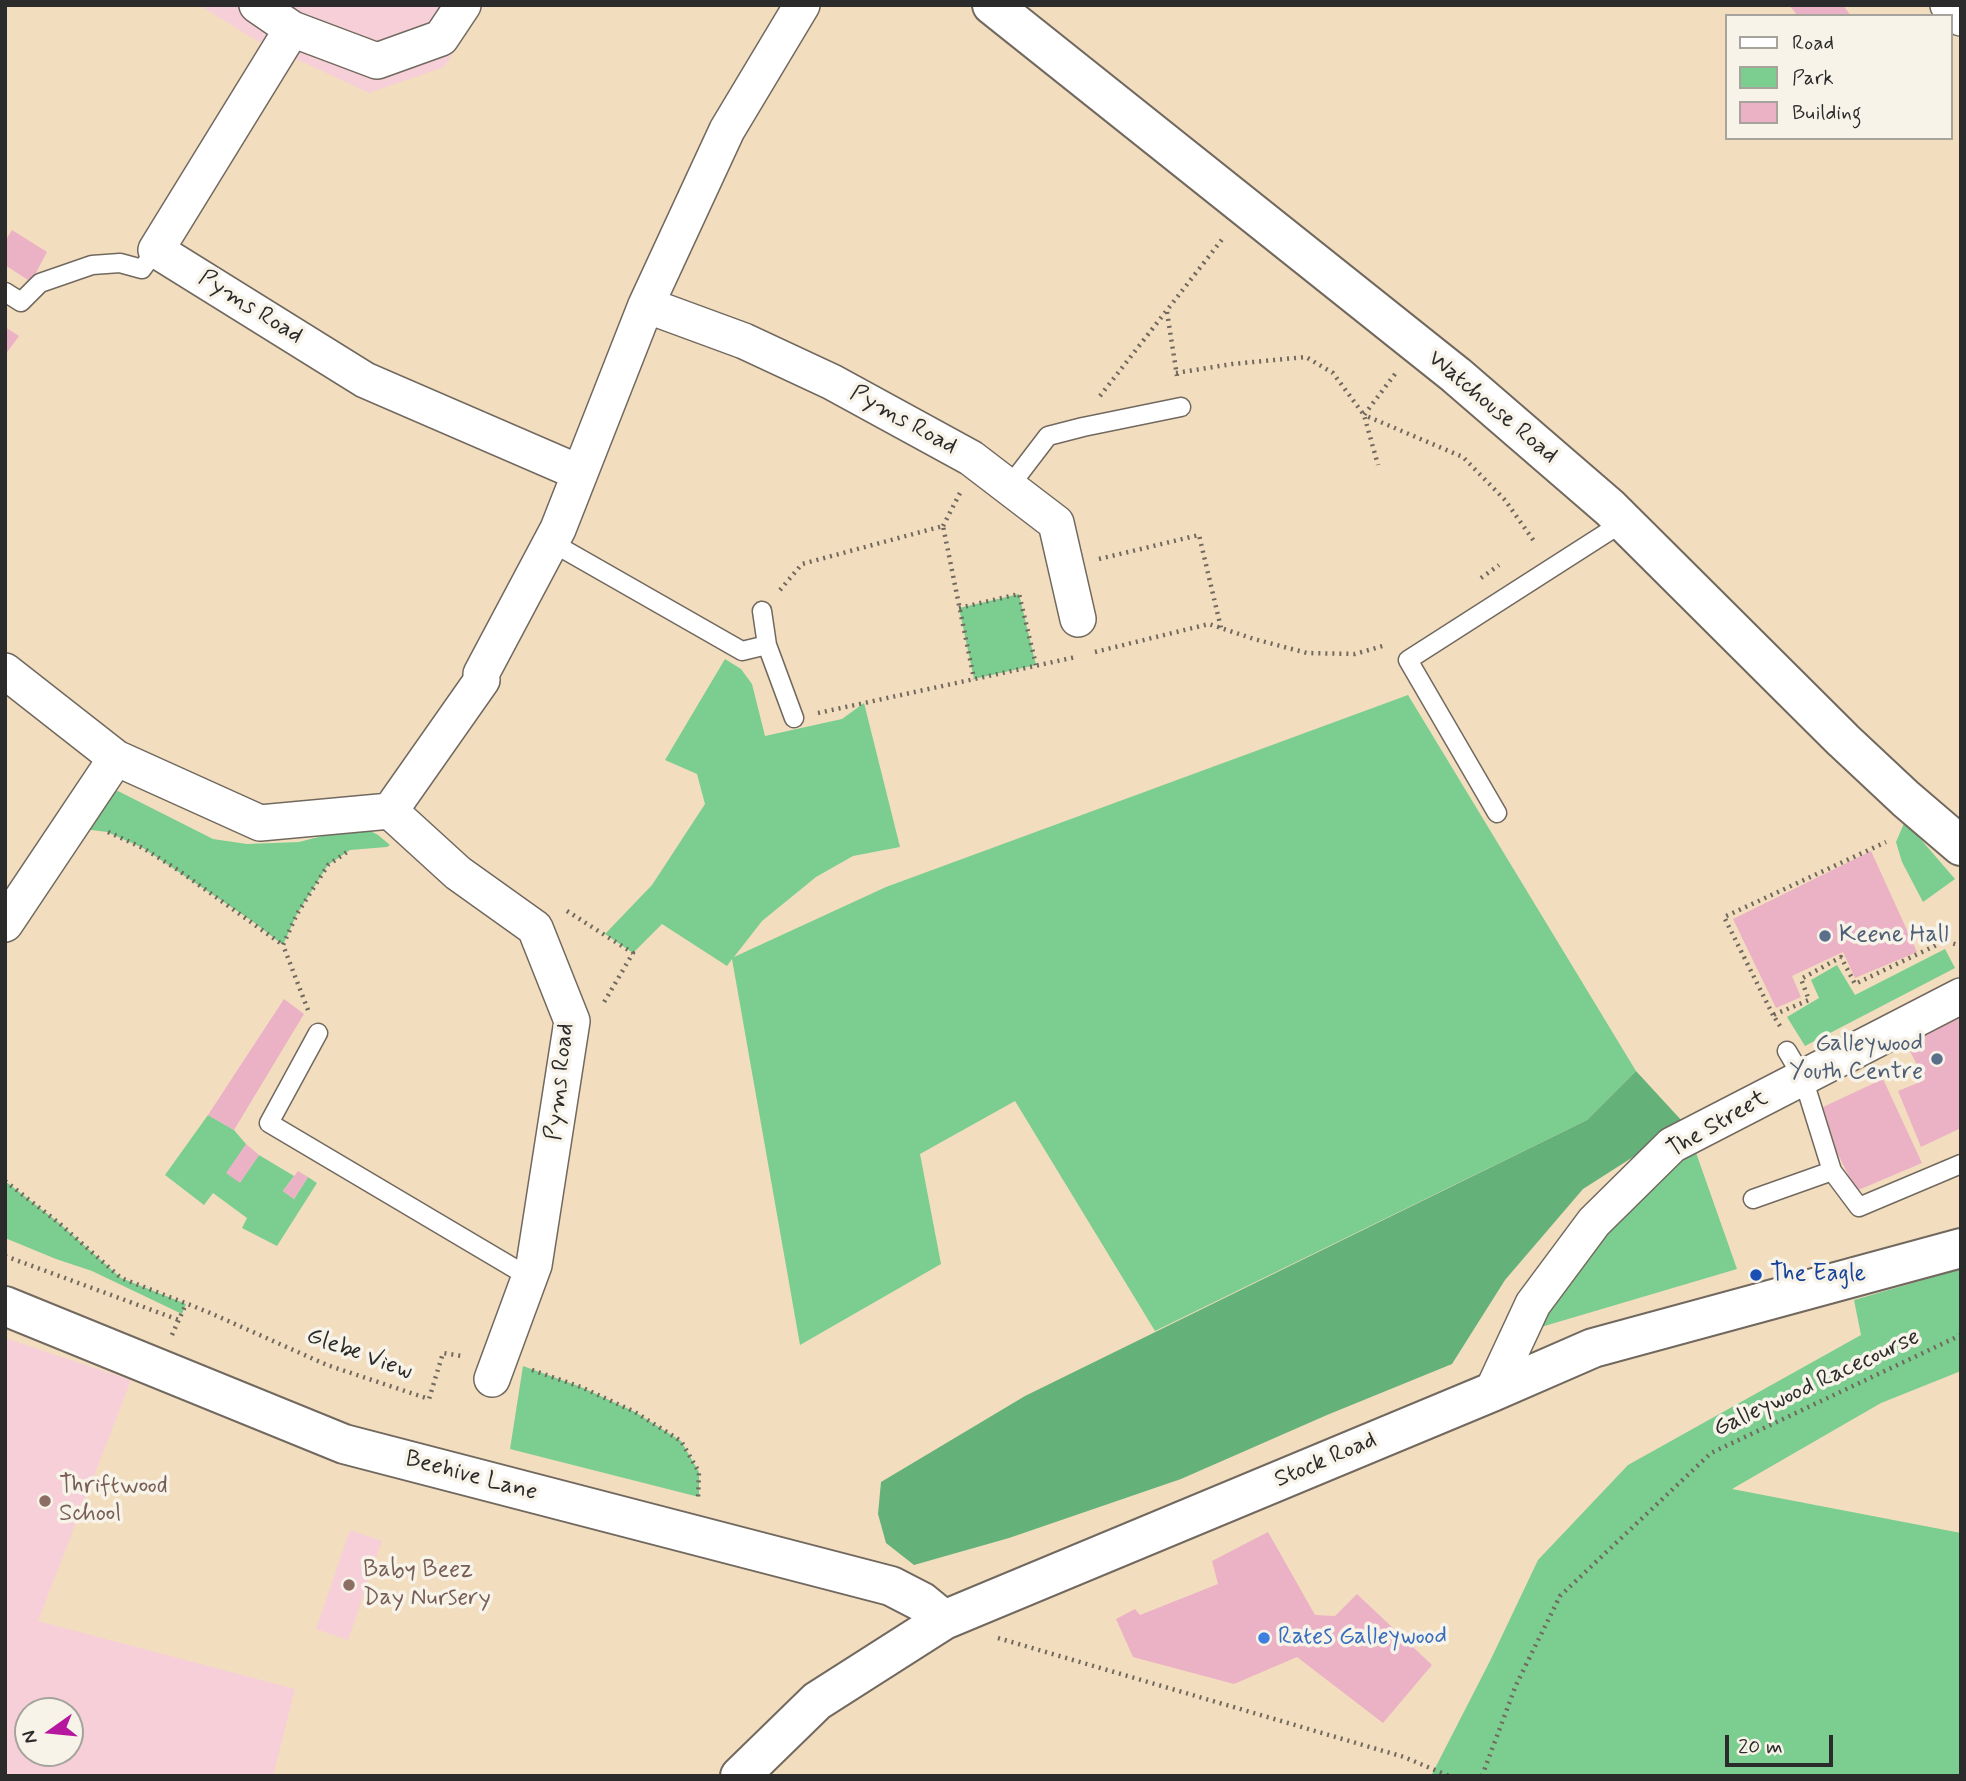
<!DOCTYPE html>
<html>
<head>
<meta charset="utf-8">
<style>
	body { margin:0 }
	#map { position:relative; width:1966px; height:1781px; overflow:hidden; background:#f3ddbf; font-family:Mynerve,sans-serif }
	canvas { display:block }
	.frame { position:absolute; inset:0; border:7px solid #2b2b2b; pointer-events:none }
	.legend { position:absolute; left:1725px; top:14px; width:228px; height:126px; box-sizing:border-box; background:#f7f3e8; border:2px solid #a5a39c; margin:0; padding:9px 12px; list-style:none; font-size:21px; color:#2b2b2b }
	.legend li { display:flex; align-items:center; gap:14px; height:35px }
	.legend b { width:35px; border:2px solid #a5a39c }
	.north { position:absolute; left:14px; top:1697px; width:70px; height:70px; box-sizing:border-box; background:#f7f3e8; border:2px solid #a5a39c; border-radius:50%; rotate:255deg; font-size:19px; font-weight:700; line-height:28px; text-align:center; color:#2b2b2b }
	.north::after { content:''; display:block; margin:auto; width:24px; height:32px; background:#b5179e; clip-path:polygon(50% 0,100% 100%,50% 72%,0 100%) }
	.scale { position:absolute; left:1725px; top:1735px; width:108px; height:32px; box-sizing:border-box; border:4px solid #2b2b2b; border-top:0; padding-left:9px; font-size:21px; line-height:24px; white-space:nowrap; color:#2b2b2b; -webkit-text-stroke:5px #f7f3e8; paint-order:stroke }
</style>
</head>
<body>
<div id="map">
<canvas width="1966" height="1781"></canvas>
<div class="frame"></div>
<ul class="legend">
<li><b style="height:9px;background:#fff"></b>Road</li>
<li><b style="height:19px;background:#7bce90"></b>Park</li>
<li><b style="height:19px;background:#ebb1c5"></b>Building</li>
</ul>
<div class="north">N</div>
<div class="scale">20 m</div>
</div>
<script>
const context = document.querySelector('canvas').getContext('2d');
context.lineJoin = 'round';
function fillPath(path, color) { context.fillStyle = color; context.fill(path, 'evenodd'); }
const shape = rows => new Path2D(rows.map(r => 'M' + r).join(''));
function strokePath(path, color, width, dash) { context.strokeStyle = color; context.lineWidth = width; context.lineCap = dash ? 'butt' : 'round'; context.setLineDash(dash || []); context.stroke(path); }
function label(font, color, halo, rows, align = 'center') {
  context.font = font + ' Mynerve,sans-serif'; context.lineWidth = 7; context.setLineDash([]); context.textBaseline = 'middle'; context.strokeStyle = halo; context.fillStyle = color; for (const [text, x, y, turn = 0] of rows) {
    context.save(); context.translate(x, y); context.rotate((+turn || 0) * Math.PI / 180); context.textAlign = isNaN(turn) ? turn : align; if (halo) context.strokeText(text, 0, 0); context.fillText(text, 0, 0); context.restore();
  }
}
fillPath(shape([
	[199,5,484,5,444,67,369,93,256,40],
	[5,1338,131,1380,38,1621,295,1689,273,1776,5,1776],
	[28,1711,70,1711,70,1753,28,1753],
	[350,1530,382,1541,348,1640,316,1629]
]), '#f6cfd8');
fillPath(shape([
	[1019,594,1036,665,974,679,959,608],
	[725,659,741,669,752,684,765,736,842,719,864,703,900,847,853,856,816,877,762,921,734,957,886,887,1408,695,1636,1071,1587,1120,1155,1331,1015,1101,920,1154,941,1264,800,1345,732,959,727,966,662,924,633,953,605,934,652,885,705,804,697,774,665,760],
	[118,791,213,839,247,844,299,842,361,826,378,835,390,845,387,847,350,850,328,865,297,914,283,945,252,921,143,848,107,832,84,829,89,798],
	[1905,821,1955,879,1923,902,1902,862,1896,842],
	[1945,949,1955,968,1805,1046,1787,1017,1819,998,1811,980,1837,965,1855,995],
	[208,1115,234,1130,246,1144,240,1182,259,1155,294,1176,283,1191,294,1199,308,1177,317,1183,277,1246,242,1228,247,1218,213,1193,204,1205,165,1175],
	[1694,1147,1737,1269,1531,1330,1548,1287],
	[5,1181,59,1223,121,1278,186,1304,182,1314,92,1271,56,1259,5,1238],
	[1961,1269,1961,1371,1881,1403,1732,1489,1961,1533,1961,1776,1431,1776,1490,1661,1538,1560,1628,1465,1861,1335,1854,1300],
	[523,1366,581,1387,635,1412,681,1441,699,1472,699,1497,510,1449]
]), '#7bce90');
fillPath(shape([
	[1636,1071,1682,1121,1644,1150,1583,1189,1505,1280,1452,1364,1327,1415,1181,1479,1009,1538,914,1565,886,1543,878,1514,881,1482,1025,1396,1587,1120]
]), '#64b17a');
fillPath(shape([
	[1789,5,1843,5,1851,16,1798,16],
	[12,230,47,252,31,282,5,265,5,241],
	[5,327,19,336,5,355],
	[1871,851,1917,952,1855,978,1843,952,1792,976,1801,997,1776,1008,1733,919],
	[284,999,304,1014,234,1130,208,1115],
	[1961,1008,1961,1128,1921,1147,1898,1091,1925,1080,1903,1038],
	[1883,1079,1922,1163,1856,1191,1836,1150,1823,1107],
	[246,1144,259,1155,240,1183,226,1173],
	[298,1171,308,1177,294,1199,283,1191],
	[1268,1532,1315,1615,1335,1616,1357,1594,1432,1665,1383,1723,1297,1657,1234,1684,1133,1657,1116,1619,1135,1609,1140,1615,1218,1584,1212,1561]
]), '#ebb1c5');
const lane = shape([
	[5,292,21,302,40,283,92,265,120,263,142,269,156,250],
	[1009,487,1048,436,1083,427,1181,407],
	[551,542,742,651,767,645,794,718],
	[762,611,767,645],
	[1497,813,1408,660,1625,521],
	[318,1033,269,1123,529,1277],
	[1832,1171,1859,1207,1961,1164],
	[1753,1199,1832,1171,1803,1078,1787,1051]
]);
const street = shape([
	[257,5,292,29,377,61,441,38,463,5],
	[1948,5,1961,18],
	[292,29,156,250,365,380,580,473],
	[646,305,744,341,832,382,971,458,1056,523,1078,619],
	[5,671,116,758,260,823,390,811,482,680,481,674,558,529,646,305,727,130,802,5],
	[390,811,458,873,535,928,572,1021,534,1265,492,1379],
	[5,924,116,758],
	[1492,1392,1533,1304,1594,1222,1672,1145,1961,996]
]);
const secondary = shape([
	[992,5,1456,375,1610,508,1843,740,1906,799,1961,846],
	[5,1306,344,1444,891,1586,922,1602,944,1620],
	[740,1776,817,1701,944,1620,1492,1392,1593,1348,1961,1248]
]);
strokePath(lane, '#71695f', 21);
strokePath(street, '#71695f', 38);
strokePath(secondary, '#71695f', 42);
strokePath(shape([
	[1167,312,1177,376],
	[1176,373,1232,364,1306,357,1333,373,1364,415,1378,465],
	[1395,374,1364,415,1463,457,1505,500,1536,544],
	[1100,396,1224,237],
	[943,526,960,493],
	[1099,559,1199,535,1221,628],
	[1481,578,1499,565],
	[780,590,802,564,943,526,974,679],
	[959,608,1019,594,1036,665],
	[1095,652,1209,624,1254,639,1307,653,1355,654,1386,645],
	[818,713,1076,657],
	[108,832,143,848,178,870,283,945],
	[567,911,633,953,603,1004],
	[308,1010,283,945,297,914,328,865,347,852],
	[1773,1015,1724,917,1886,842],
	[1780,1026,1773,1015,1809,1000,1801,979,1841,957,1855,984,1945,941,1961,946],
	[5,1181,59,1223,121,1278,208,1312,327,1365,429,1399,443,1353,462,1356],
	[5,1256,179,1320],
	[172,1335,186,1304],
	[532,1370,581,1387,635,1412,681,1441,699,1472,698,1500],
	[998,1638,1404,1757,1449,1776],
	[1482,1776,1516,1685,1560,1596,1711,1453,1961,1335]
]), '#71695f', 4.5, [2, 5]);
strokePath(lane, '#fff', 18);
strokePath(street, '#fff', 35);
strokePath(secondary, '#fff', 38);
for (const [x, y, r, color] of [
	[1825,936,7,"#5c6f8a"],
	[1937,1059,7,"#5c6f8a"],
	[1756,1275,7,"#1a4fb4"],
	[45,1501,7,"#8d6e63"],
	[349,1585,7,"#8d6e63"],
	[1264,1638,7,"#3f7fe0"]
]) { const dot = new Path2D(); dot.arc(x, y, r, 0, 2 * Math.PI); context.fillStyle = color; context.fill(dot); strokePath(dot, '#f7f3e8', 2.5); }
label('24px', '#2b2b2b', '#f7f3e8', [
	["Pyms Road",250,308,32],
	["Watchouse Road",1492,408,40],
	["Pyms Road",903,421,29],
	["Pyms Road",561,1082,-84],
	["The Street",1718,1125,-30],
	["Glebe View",359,1355,20],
	["Galleywood Racecourse",1817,1384,-25],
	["Stock Road",1326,1461,-23],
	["Beehive Lane",471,1477,15]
]);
label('24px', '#4e5e75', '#f7f3e8', [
	["Keene Hall",1839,936],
	["Galleywood",1923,1045,"right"],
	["Youth Centre",1923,1073,"right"]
], 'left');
label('24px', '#164399', '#f7f3e8', [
	["The Eagle",1770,1275]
], 'left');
label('24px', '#785e54', '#f7f3e8', [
	["Thriftwood",59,1487],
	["School",59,1515],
	["Baby Beez",363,1571],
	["Day Nursery",363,1599]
], 'left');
label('24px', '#366cbe', '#f7f3e8', [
	["Rates Galleywood",1278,1638]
], 'left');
</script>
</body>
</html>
